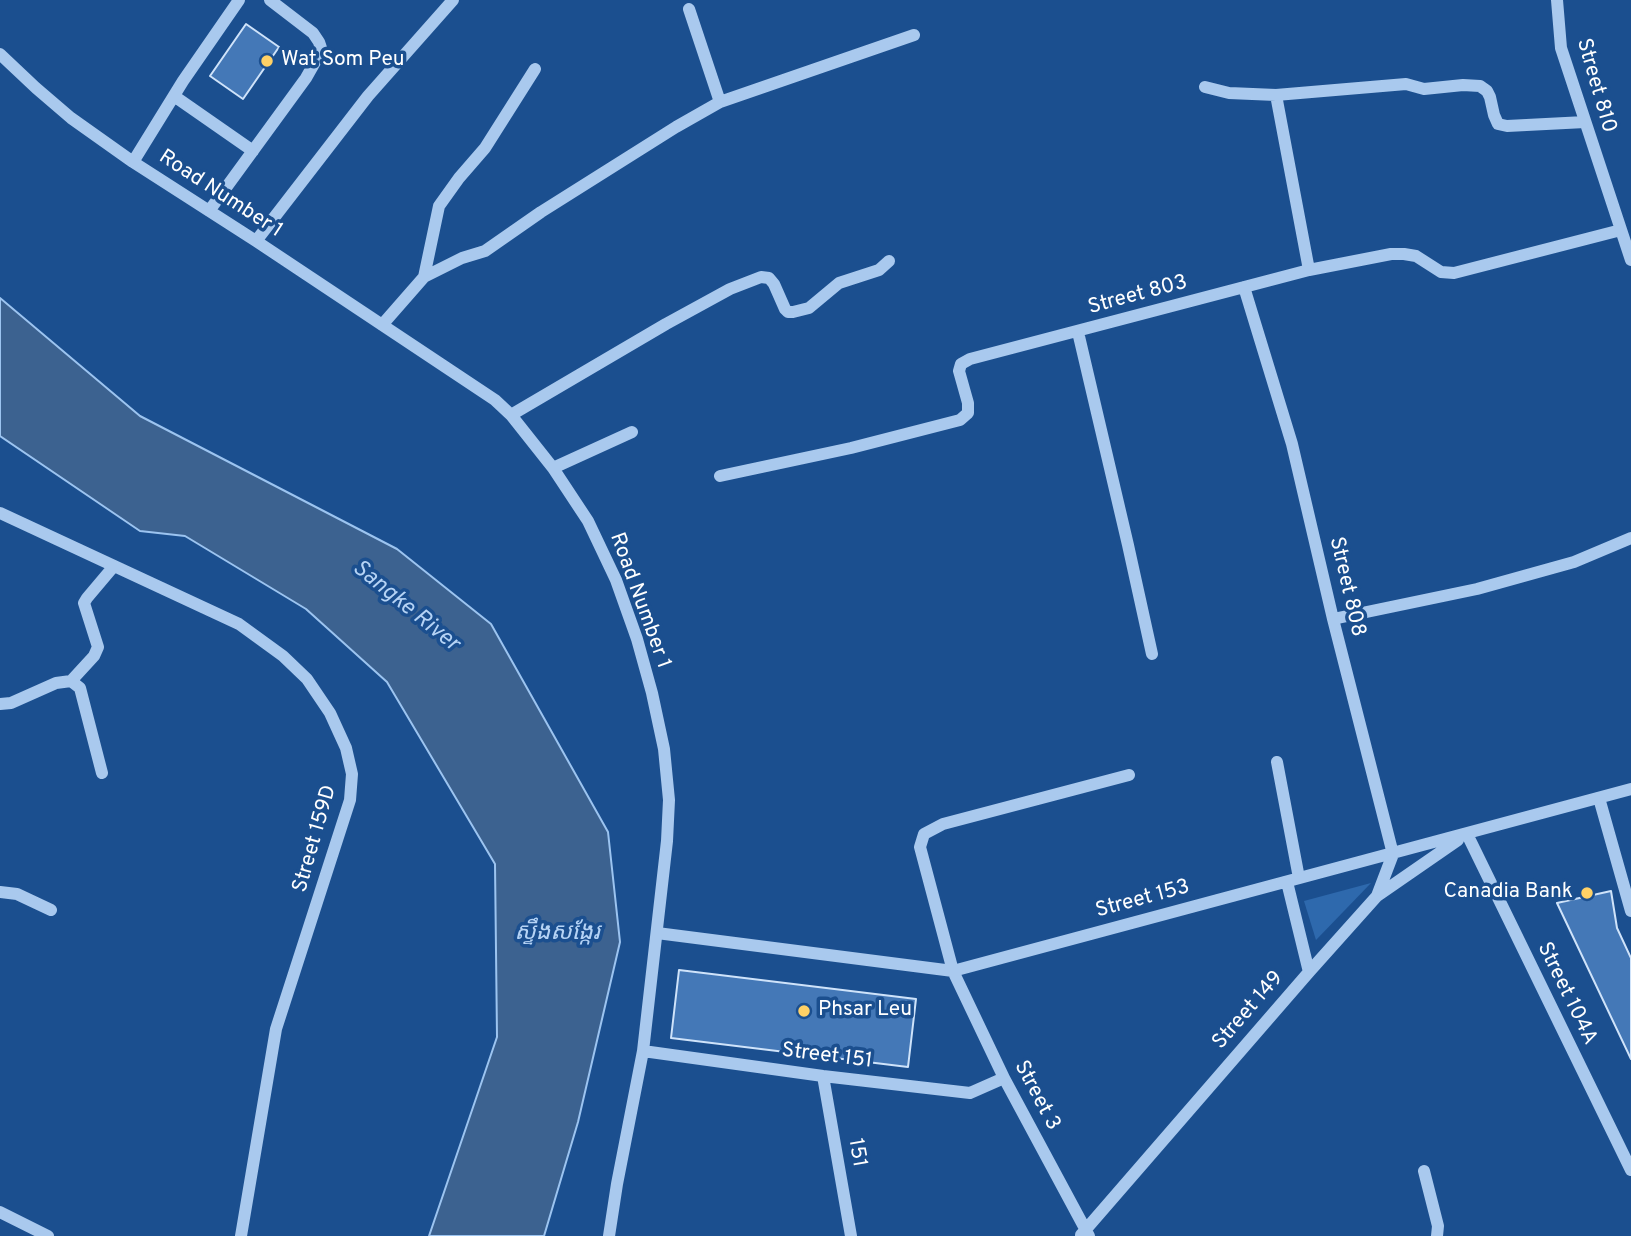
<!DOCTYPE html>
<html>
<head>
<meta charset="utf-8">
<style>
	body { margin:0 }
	canvas { display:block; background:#1b4f8f }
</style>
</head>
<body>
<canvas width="1631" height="1236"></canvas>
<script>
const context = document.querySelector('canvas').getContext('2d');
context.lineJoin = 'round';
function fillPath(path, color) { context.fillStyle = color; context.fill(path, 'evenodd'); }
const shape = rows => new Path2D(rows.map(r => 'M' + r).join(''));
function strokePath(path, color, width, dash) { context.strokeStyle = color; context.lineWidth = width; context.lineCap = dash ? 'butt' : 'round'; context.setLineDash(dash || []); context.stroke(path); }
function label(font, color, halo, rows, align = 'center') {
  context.font = font + ' Overpass,"Noto Sans Khmer",sans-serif'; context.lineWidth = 7; context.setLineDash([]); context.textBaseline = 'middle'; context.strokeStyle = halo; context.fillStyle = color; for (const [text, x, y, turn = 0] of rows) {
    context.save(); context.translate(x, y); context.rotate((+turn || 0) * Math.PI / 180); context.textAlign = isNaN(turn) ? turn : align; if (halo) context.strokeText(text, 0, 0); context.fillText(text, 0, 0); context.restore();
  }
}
fillPath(shape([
	[1371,883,1316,940,1304,901]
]), '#2e69ad');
const water = shape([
	[0,298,140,416,397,549,491,624,608,832,620,942,578,1122,544,1236,429,1236,497,1037,495,864,387,682,306,609,185,536,140,531,0,436,0,298]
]);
fillPath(water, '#3c6290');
strokePath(water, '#9cc4f0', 2);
const building = shape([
	[246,24,279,47,243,99,210,76,246,24],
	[1611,891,1617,928,1631,958,1631,1059,1557,903,1611,891],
	[679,970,916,999,908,1067,671,1038,679,970]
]);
fillPath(building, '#4478b7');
strokePath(building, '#cfe3fa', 2);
strokePath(shape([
	[1557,0,1561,48,1631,260],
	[689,9,720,102],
	[0,54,36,88,71,118,133,162,256,241,495,400,511,415,553,468,588,521,616,580,637,639,652,693,664,749,669,800,667,841,643,1051,617,1184,609,1236],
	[1205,87,1229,93,1276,95,1406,84,1424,89,1463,85,1480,86,1487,91,1490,97,1494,115,1498,124,1507,126,1585,122],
	[1276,95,1309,270],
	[174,96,253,151],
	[133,162,183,81,239,0],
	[209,211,306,78,319,55,321,48,319,42,313,33,270,0],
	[256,241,368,96,453,0],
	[424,277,439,206,459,178,485,148,535,69],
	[1244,287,1292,444,1333,619,1393,854,1377,896],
	[382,325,424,277,462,258,485,251,541,212,676,127,720,102,914,35],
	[1078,332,1128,545,1152,654],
	[511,415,666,324,730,289,761,277,769,278,774,284,785,309,788,312,793,312,809,308,839,283,879,270,889,261],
	[553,468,632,432],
	[720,476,851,448,960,420,968,413,968,403,959,371,961,364,970,359,1309,270,1391,254,1404,254,1416,256,1441,272,1454,273,1621,230],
	[0,513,239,624,283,656,307,679,330,713,346,748,352,774,350,800,276,1029,241,1236],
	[1333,619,1477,589,1574,562,1631,538],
	[71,681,94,656,98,647,84,603,87,598,114,566],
	[0,704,11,703,56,683,71,681,80,688,102,773],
	[1277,762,1299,878],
	[1599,798,1631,911],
	[1467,834,1631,1170],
	[1287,882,1309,972],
	[0,892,17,894,51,910],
	[657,933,953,971,1631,789],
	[643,1051,823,1076,970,1093,1004,1078],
	[823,1076,851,1236],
	[1424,1171,1438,1226,1437,1236],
	[0,1212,48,1236],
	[1081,1235,1309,972,1377,896,1458,840],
	[1089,1236,1004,1078,953,971,920,847,924,834,943,824,1129,775]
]), '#a9c9ee', 12);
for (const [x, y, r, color] of [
	[267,61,7,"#ffd166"],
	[1587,893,7,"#ffd166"],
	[804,1011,7,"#ffd166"]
]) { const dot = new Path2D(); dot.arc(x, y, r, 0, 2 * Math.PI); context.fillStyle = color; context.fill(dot); strokePath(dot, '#1b4f8f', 2.5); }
label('21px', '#fff', '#1b4f8f', [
	["Wat Som Peu",281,61],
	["Canadia Bank",1573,893,"right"],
	["Phsar Leu",818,1011]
], 'left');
label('21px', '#fff', '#1b4f8f', [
	["Street 810",1595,86,74],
	["Road Number 1",220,195,33],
	["Street 803",1138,296,-15],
	["Street 808",1346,587,77],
	["Road Number 1",639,601,70],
	["Street 159D",316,839,-74],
	["Street 153",1143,900,-15],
	["Street 104A",1566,994,64],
	["Street 149",1249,1011,-49],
	["Street 151",827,1057,7],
	["Street 3",1036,1096,62],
	["151",856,1153,80]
]);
label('italic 23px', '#b5d3f5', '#1b4f8f', [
	["Sangke River",405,607,39],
	["ស្ទឹងសង្កែរ",557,934]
]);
</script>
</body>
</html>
